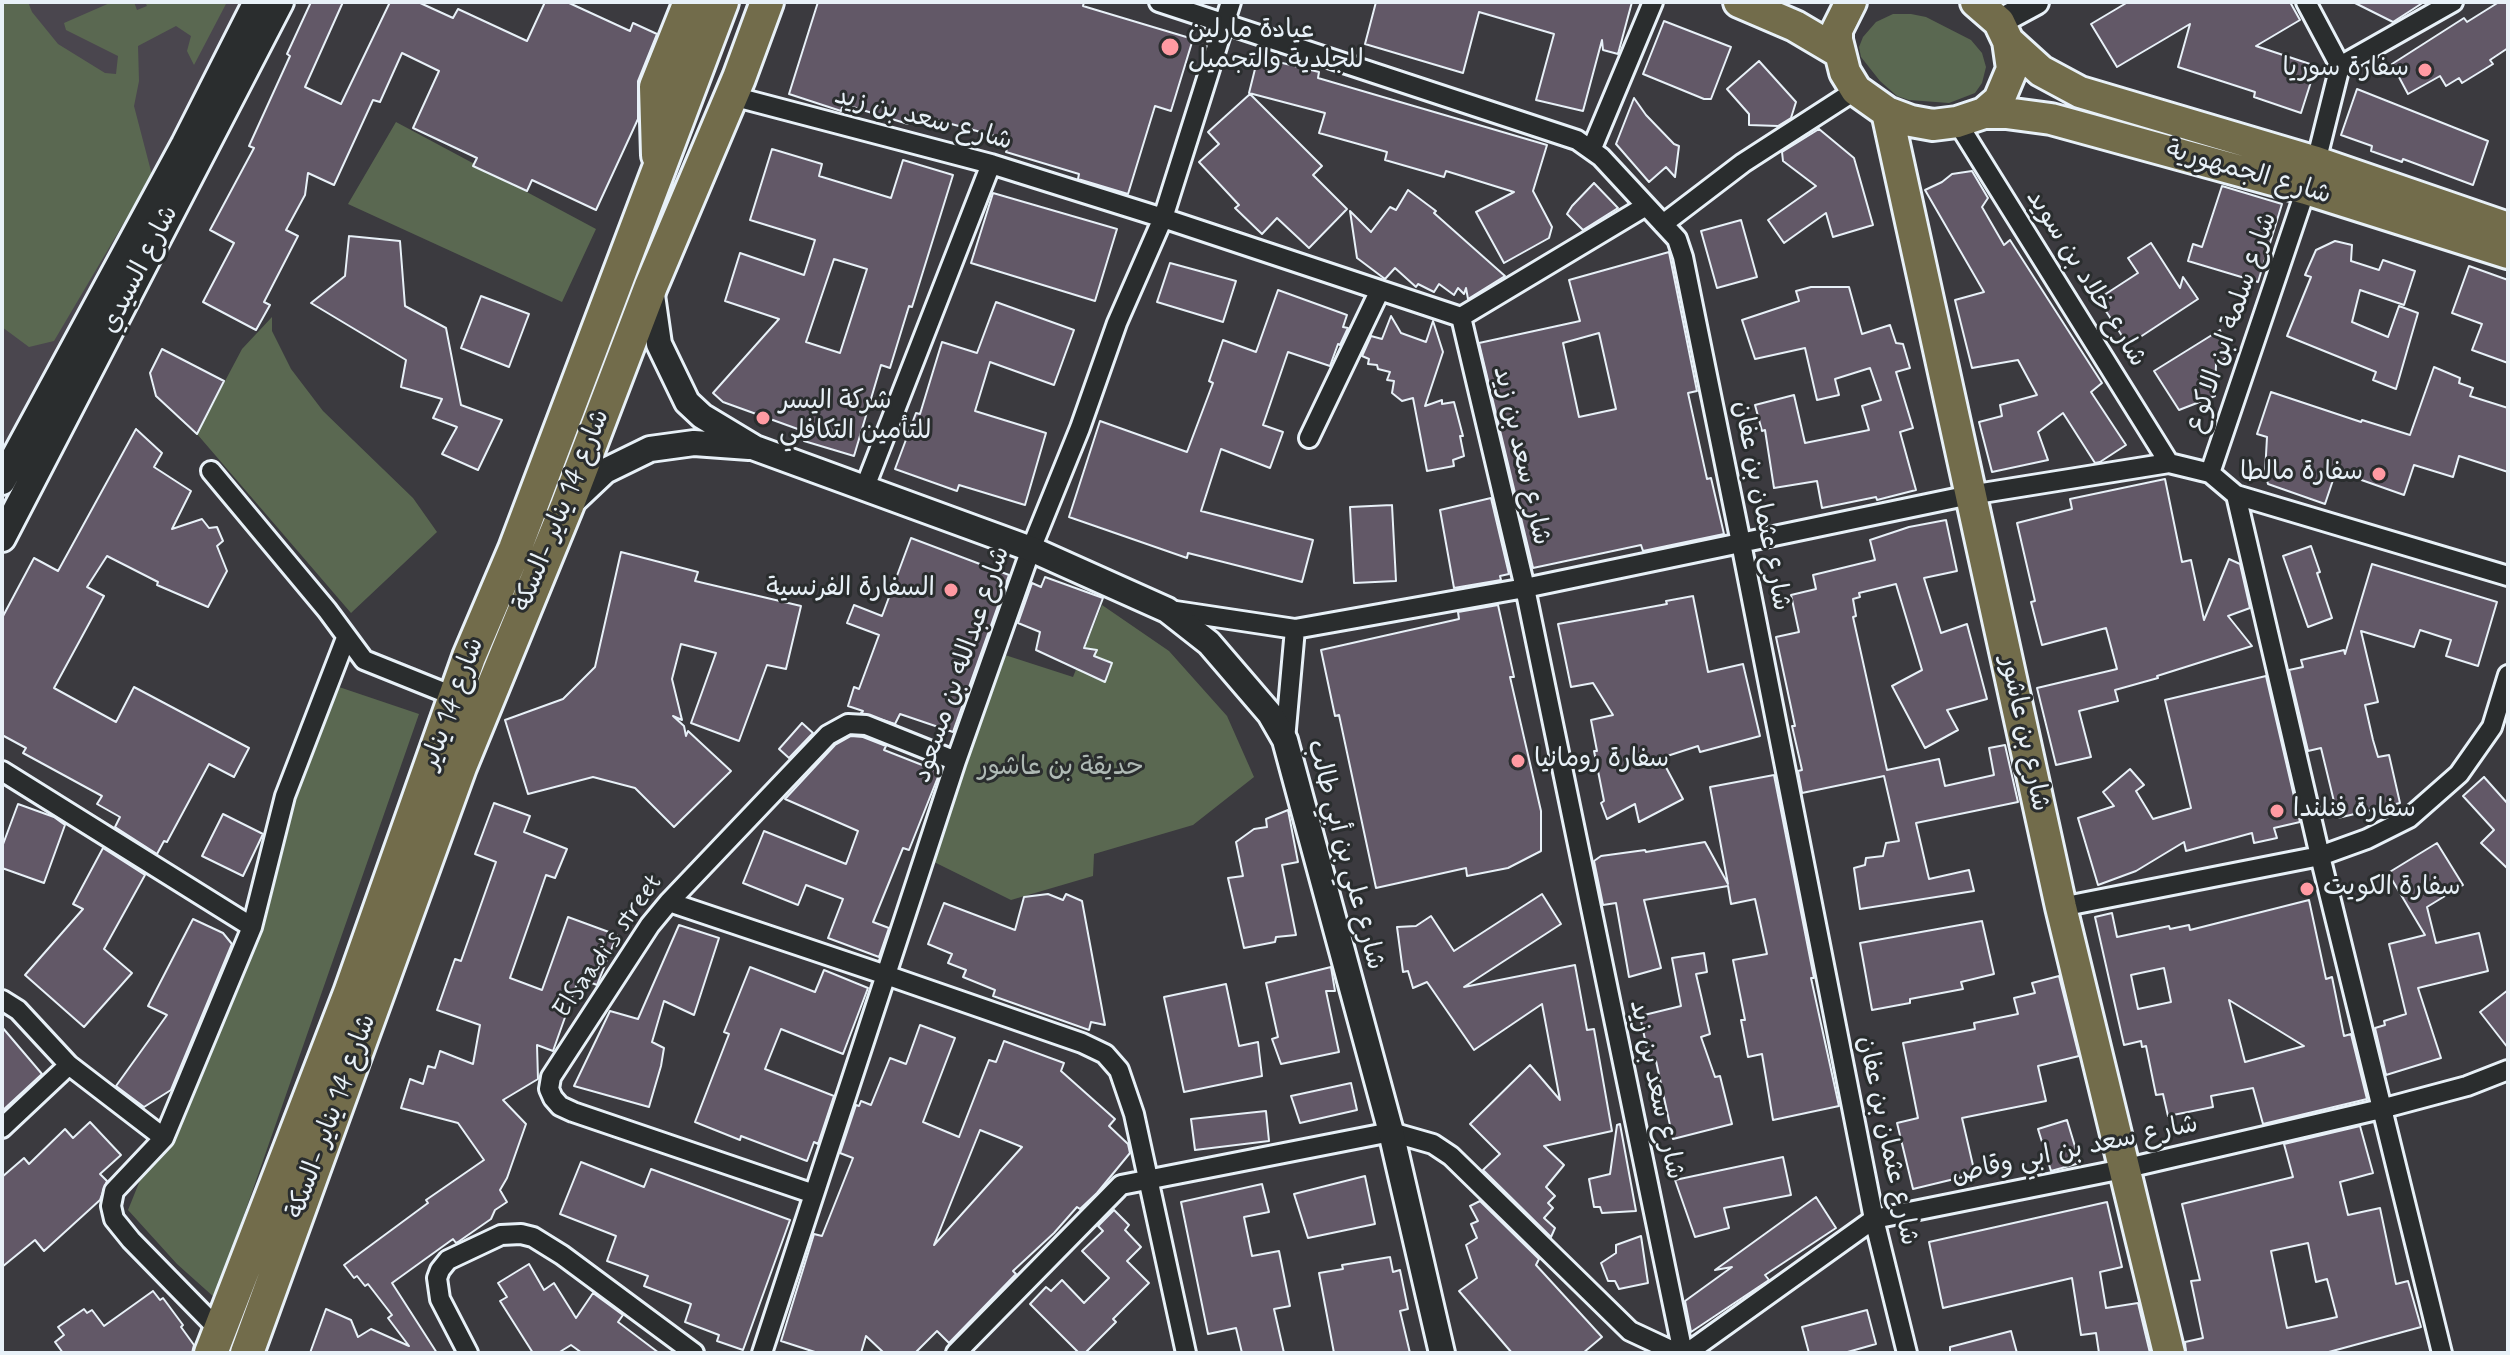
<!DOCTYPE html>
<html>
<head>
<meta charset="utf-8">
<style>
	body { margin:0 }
	#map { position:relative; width:2510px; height:1355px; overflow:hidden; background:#3b3a3f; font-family:Mynerve,sans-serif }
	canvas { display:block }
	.frame { position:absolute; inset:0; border:4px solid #e8f1f8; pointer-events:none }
</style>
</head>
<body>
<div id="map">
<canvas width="2510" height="1355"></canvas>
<div class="frame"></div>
</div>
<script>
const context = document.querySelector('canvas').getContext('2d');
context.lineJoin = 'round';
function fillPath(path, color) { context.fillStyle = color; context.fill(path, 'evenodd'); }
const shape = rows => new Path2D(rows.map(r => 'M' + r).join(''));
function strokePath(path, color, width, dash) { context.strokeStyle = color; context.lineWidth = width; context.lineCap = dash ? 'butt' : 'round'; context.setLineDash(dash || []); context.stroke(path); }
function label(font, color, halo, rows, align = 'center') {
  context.font = font + ' Mynerve,"Playpen Sans Arabic",sans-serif'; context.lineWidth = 6; context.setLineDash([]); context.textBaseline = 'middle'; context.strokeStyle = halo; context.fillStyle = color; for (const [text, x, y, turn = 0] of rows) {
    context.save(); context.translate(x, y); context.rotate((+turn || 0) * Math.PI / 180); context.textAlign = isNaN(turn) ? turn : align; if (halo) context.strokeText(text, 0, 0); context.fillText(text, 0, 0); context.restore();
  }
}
fillPath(shape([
	[2,2,242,2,2,466]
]), '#4a464e');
fillPath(shape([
	[2,2,28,2,32,12,58,44,105,73,116,74,118,56,66,30,64,23,112,2,134,2,137,10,147,6,145,2,227,2,194,65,187,51,191,36,176,26,138,46,139,81,134,106,152,175,54,341,29,347,2,327],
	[1893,14,1911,14,1926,17,1971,40,1982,53,1986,67,1982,83,1975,93,1949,103,1909,100,1897,96,1880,81,1861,57,1859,47,1863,37,1876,22],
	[396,122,596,229,562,302,348,204],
	[272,317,272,331,291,369,323,411,413,498,437,532,351,613,197,434,242,349],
	[1102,605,1169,651,1227,716,1254,777,1193,825,1094,854,1093,876,1011,900,932,861,1005,655,1073,677],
	[339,687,419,714,215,1298,177,1264,128,1210]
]), '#5a6851');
const building = shape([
	[311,2,343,2,305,87,341,104,390,2,418,2,453,18,458,9,527,41,545,2,567,2,630,31,633,23,657,34,638,81,638,119,596,210,532,180,527,191,473,166,477,158,413,128,439,71,402,53,380,102,373,100,334,185,308,173,305,195,286,230,298,236,264,302,270,305,256,330,203,302,234,243,210,230,254,148,249,146,290,56,287,54,311,2],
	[818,2,1084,2,1083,6,1193,39,1171,111,1155,106,1128,194,1078,179,1079,174,1006,152,1010,140,911,113,908,124,843,104,841,111,789,94,818,2],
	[1376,2,1632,2,1618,54,1603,50,1602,40,1583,111,1536,100,1554,34,1479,12,1463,73,1365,44,1376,2],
	[2128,2,2290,2,2300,20,2256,46,2316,66,2301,113,2254,97,2255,92,2178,67,2190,24,2117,67,2091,24,2128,2],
	[2353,2,2424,2,2393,22,2353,2],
	[2499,2,2508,2,2508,48,2490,60,2493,64,2462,83,2459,78,2446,86,2440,76,2408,94,2392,64,2464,18,2467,22,2499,2],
	[1664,21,1731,47,1711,99,1704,99,1643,74,1664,21],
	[1258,57,1319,72,1318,78,1547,145,1533,191,1552,227,1549,238,1504,263,1476,212,1514,192,1446,171,1444,177,1385,160,1387,152,1319,133,1325,113,1249,93,1258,57],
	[1759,61,1796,102,1791,118,1778,126,1749,125,1749,114,1727,89,1759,61],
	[2357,89,2488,141,2473,185,2403,159,2402,162,2371,151,2372,146,2341,135,2357,89],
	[1250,94,1322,166,1313,175,1347,209,1309,248,1277,218,1262,234,1235,208,1239,205,1199,162,1219,144,1208,132,1250,94],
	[1634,98,1646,115,1674,144,1679,146,1675,177,1666,167,1649,182,1616,144,1634,98],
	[1819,129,1854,158,1873,225,1833,237,1826,213,1784,243,1768,220,1816,186,1783,161,1782,152,1819,129],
	[772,149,822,164,819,176,891,198,903,160,953,175,912,307,909,306,890,368,881,365,854,456,804,441,806,432,723,402,713,393,779,319,725,301,740,253,804,275,815,240,750,220,772,149],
	[834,259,867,269,840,353,806,342,834,259],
	[1972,171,1988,198,1982,207,2004,245,2010,240,2102,383,2091,392,2126,445,2100,462,2095,463,2063,413,2038,432,2048,460,1992,472,1979,422,2002,416,2000,405,2037,395,2018,360,1972,368,1955,300,1984,292,1925,190,1942,182,1952,174,1972,171],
	[1594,183,1618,208,1583,230,1567,214,1572,206,1594,183],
	[2222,186,2282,204,2258,282,2188,261,2193,244,2202,247,2222,186],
	[1408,190,1436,211,1434,213,1505,276,1468,299,1466,288,1464,294,1458,288,1454,295,1439,284,1434,292,1418,284,1416,287,1395,268,1385,279,1357,258,1350,211,1371,232,1390,207,1396,210,1408,190],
	[993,193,1117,229,1095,301,971,263,993,193],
	[1741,220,1757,277,1717,288,1701,231,1741,220],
	[349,236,400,241,405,306,446,328,461,405,502,420,478,470,442,454,457,427,433,418,442,399,401,387,406,360,311,303,345,276,349,236],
	[2335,241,2352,245,2351,261,2379,270,2383,260,2415,271,2404,305,2360,290,2352,322,2388,337,2399,306,2418,313,2396,389,2373,380,2376,372,2287,336,2311,277,2305,275,2316,250,2335,241],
	[2151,243,2180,288,2183,277,2198,299,2128,345,2098,299,2138,273,2128,258,2151,243],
	[1669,252,1697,391,1688,393,1707,479,1711,478,1724,534,1643,551,1641,545,1533,568,1479,343,1580,321,1569,280,1669,252],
	[1599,333,1616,409,1579,417,1563,343,1599,333],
	[1170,263,1236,281,1223,322,1157,302,1170,263],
	[2469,266,2508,280,2508,363,2472,350,2482,324,2452,313,2469,266],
	[1811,287,1849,287,1862,334,1890,325,1896,343,1903,344,1910,368,1896,372,1913,428,1900,432,1916,490,1877,500,1876,497,1822,508,1817,481,1774,488,1765,430,1762,431,1755,405,1794,395,1805,443,1869,430,1862,406,1881,400,1870,368,1835,379,1839,395,1817,400,1805,348,1755,359,1742,320,1799,301,1796,291,1811,287],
	[1278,290,1347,315,1343,327,1348,328,1340,345,1338,344,1330,366,1288,352,1263,425,1283,432,1270,468,1221,449,1201,511,1313,540,1302,582,1188,553,1187,558,1069,517,1100,421,1187,452,1213,383,1209,381,1223,340,1256,352,1278,290],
	[481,296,529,314,509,367,461,348,481,296],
	[996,302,1074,330,1054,385,990,362,975,411,1046,433,1025,505,959,485,957,491,895,469,916,413,920,414,942,342,977,353,996,302],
	[1391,316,1401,333,1426,342,1433,321,1443,352,1425,406,1442,400,1442,404,1454,402,1463,436,1460,436,1464,456,1453,460,1454,466,1427,471,1413,398,1402,401,1392,393,1394,381,1387,380,1390,372,1378,369,1377,365,1368,364,1369,359,1362,356,1371,336,1382,339,1391,316],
	[2220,330,2226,358,2216,364,2215,396,2179,410,2154,371,2220,330],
	[162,349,224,381,197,434,156,396,150,373,162,349],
	[2434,367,2460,378,2459,383,2473,388,2470,396,2508,408,2508,472,2459,456,2453,477,2414,465,2404,495,2336,471,2325,504,2268,484,2265,473,2267,437,2257,434,2271,392,2361,422,2362,420,2410,435,2434,367],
	[136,429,162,453,154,467,191,491,172,529,202,519,209,528,217,527,223,541,217,546,227,571,208,607,157,585,158,582,107,556,87,587,104,596,54,688,116,722,134,687,249,748,234,777,209,764,167,842,164,841,157,854,115,827,120,817,97,804,102,796,23,753,26,748,2,735,2,618,34,558,58,571,136,429],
	[2165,479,2182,562,2191,560,2204,620,2229,559,2240,564,2250,608,2228,616,2252,646,2157,676,2158,678,2115,690,2118,701,2079,711,2091,757,2056,765,2037,688,2117,669,2106,628,2042,645,2031,602,2035,601,2017,523,2072,509,2070,499,2165,479],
	[1491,498,1509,574,1500,576,1501,580,1454,588,1440,510,1491,498],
	[1392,505,1396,581,1354,583,1350,507,1392,505],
	[1946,520,1957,571,1924,578,1941,633,1967,624,1987,699,1947,710,1958,730,1925,748,1892,686,1922,670,1896,584,1859,593,1860,597,1853,599,1856,616,1853,617,1887,770,1939,759,1945,786,1994,775,1989,748,2005,745,2018,802,1916,823,1929,879,1969,870,1974,891,1860,909,1854,868,1865,865,1866,858,1883,856,1886,843,1899,841,1884,776,1802,793,1798,771,1802,770,1792,726,1795,726,1776,637,1799,632,1791,595,1816,589,1813,575,1875,560,1870,540,1909,527,1946,520],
	[911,538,1009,575,953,732,900,714,895,724,861,713,863,711,848,706,854,687,859,689,879,635,847,623,854,605,882,616,911,538],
	[2311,546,2320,572,2317,573,2332,618,2308,627,2283,556,2311,546],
	[621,552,698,572,695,581,801,606,786,669,767,665,739,741,691,723,716,653,681,644,672,679,682,720,673,716,684,726,686,736,688,731,731,771,674,827,635,788,593,777,528,794,505,720,563,699,595,667,621,552],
	[2372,564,2497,602,2478,666,2446,656,2451,640,2420,630,2414,647,2361,631,2378,702,2365,705,2373,740,2378,757,2389,755,2400,803,2338,818,2321,748,2308,751,2289,670,2303,667,2301,660,2344,650,2345,654,2372,564],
	[1045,577,1103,598,1084,648,1097,650,1094,656,1112,663,1105,682,1036,650,1040,632,1018,623,1032,583,1041,587,1045,577],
	[1693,596,1708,672,1743,664,1760,736,1700,752,1698,746,1661,758,1683,799,1639,822,1635,804,1607,819,1601,803,1604,801,1594,751,1597,751,1591,720,1613,715,1593,683,1571,687,1558,624,1667,604,1666,601,1693,596],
	[1498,605,1514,677,1510,677,1541,811,1541,851,1508,868,1467,876,1466,868,1376,888,1339,715,1335,716,1321,650,1459,619,1458,612,1498,605],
	[2266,676,2300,822,2274,828,2277,838,2254,843,2252,833,2186,851,2184,842,2136,871,2098,885,2078,818,2114,806,2103,792,2130,769,2144,785,2136,791,2153,819,2191,808,2165,700,2266,676],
	[802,723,813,733,789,758,779,749,802,723],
	[851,736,863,737,886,746,884,750,940,772,909,850,903,848,873,922,889,928,879,957,828,938,843,899,806,885,798,905,743,883,764,831,846,864,858,831,785,799,835,745,851,736],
	[1774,775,1814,978,1811,978,1839,1106,1773,1120,1762,1054,1748,1057,1741,1020,1745,1020,1733,960,1767,954,1755,899,1731,904,1728,886,1644,900,1661,968,1629,977,1616,903,1603,905,1594,861,1601,856,1645,850,1646,852,1705,842,1728,884,1710,787,1774,775],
	[2484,777,2508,804,2508,869,2481,843,2494,830,2463,796,2484,777],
	[494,803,530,816,524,832,567,849,555,878,546,875,510,978,542,990,568,917,617,935,597,985,579,978,553,1051,537,1045,538,1079,503,1100,526,1124,507,1178,500,1190,507,1202,495,1210,491,1219,458,1242,456,1243,453,1239,392,1283,437,1353,310,1353,326,1309,351,1320,358,1337,371,1329,409,1346,388,1318,392,1315,368,1284,365,1286,357,1276,354,1278,344,1265,428,1203,426,1200,484,1160,458,1123,401,1108,410,1079,423,1084,428,1066,435,1068,440,1051,473,1064,480,1025,437,1010,455,959,461,961,496,862,475,854,494,803],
	[18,804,54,817,65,825,44,883,2,868,2,847,18,804],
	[1288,810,1298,862,1282,865,1296,935,1276,937,1275,942,1244,948,1228,878,1243,876,1236,842,1254,829,1267,827,1266,819,1288,810],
	[223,814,263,834,243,876,202,856,223,814],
	[2437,843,2463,885,2427,907,2436,943,2479,933,2488,971,2418,988,2441,1058,2386,1075,2375,1028,2385,1025,2384,1021,2406,1014,2389,944,2425,935,2388,873,2437,843],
	[103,848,145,875,104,949,132,973,84,1027,25,975,83,909,73,904,103,848],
	[1048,894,1063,900,1066,894,1082,901,1105,1025,1091,1022,1089,1030,993,996,995,990,963,977,966,970,948,963,952,954,928,944,944,903,1015,930,1024,897,1048,894],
	[1542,894,1561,924,1464,987,1575,965,1587,1030,1594,1029,1612,1131,1544,1146,1564,1165,1546,1187,1555,1196,1548,1203,1553,1208,1544,1218,1555,1228,1551,1237,1483,1170,1500,1154,1470,1124,1530,1065,1560,1100,1542,1004,1474,1050,1427,982,1413,988,1408,971,1403,972,1397,927,1416,926,1431,916,1454,951,1542,894],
	[2309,900,2326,979,2332,977,2344,1036,2351,1034,2367,1099,2263,1124,2253,1088,2211,1096,2213,1107,2168,1116,2163,1094,2156,1095,2146,1046,2142,1047,2141,1041,2124,1045,2095,917,2112,913,2117,937,2169,926,2170,929,2189,925,2190,930,2309,900],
	[2164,968,2171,1002,2138,1009,2131,975,2164,968],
	[2229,1000,2304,1046,2245,1062,2229,1000],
	[193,919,223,933,232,944,171,1090,144,1107,116,1086,167,1015,148,1006,193,919],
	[1982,921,1994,974,1961,982,1963,989,1910,999,1910,1003,1872,1010,1860,943,1982,921],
	[679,925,719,938,694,1015,664,1001,652,1042,664,1048,661,1066,649,1107,574,1086,610,1011,638,1019,679,925],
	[1704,953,1707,972,1696,974,1710,1034,1701,1037,1715,1077,1720,1076,1732,1124,1673,1139,1656,1061,1650,1063,1640,1016,1681,1006,1672,958,1704,953],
	[750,967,815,992,824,970,868,988,843,1054,781,1029,765,1069,834,1096,818,1144,814,1142,807,1161,741,1136,740,1140,695,1122,729,1034,724,1032,750,967],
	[1331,967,1335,991,1326,991,1339,1052,1281,1064,1272,1039,1278,1037,1266,983,1331,967],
	[2059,976,2079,1056,2038,1066,2046,1101,1962,1118,1975,1174,1913,1189,1897,1123,1918,1118,1903,1043,1975,1029,1974,1023,2018,1014,2014,998,2035,993,2032,983,2059,976],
	[1226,984,1239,1046,1258,1042,1262,1076,1184,1092,1164,997,1226,984],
	[2508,990,2508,1048,2480,1012,2508,990],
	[920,1025,955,1038,923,1122,959,1137,989,1060,996,1062,1004,1041,1064,1063,1061,1071,1115,1119,1109,1126,1128,1144,1130,1153,1097,1193,1080,1209,1077,1207,1054,1233,1013,1271,1016,1274,949,1343,937,1331,915,1353,884,1353,866,1336,861,1353,818,1353,781,1341,814,1234,822,1236,853,1158,840,1153,856,1105,859,1106,861,1101,871,1105,890,1058,906,1064,920,1025],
	[980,1130,1022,1147,934,1245,980,1130],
	[2,1027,42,1074,2,1111,2,1027],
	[1351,1083,1357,1110,1300,1123,1291,1096,1351,1083],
	[1266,1111,1269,1141,1195,1150,1191,1119,1266,1111],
	[2067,1120,2080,1163,2051,1171,2038,1129,2067,1120],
	[90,1122,121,1155,100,1174,107,1181,100,1200,44,1251,35,1240,2,1267,2,1177,24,1158,29,1164,65,1129,73,1138,90,1122],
	[1620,1124,1636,1211,1602,1213,1600,1207,1594,1207,1589,1179,1610,1174,1617,1125,1620,1124],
	[2360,1126,2373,1173,2340,1182,2348,1215,2380,1208,2396,1284,2408,1281,2421,1327,2325,1353,2186,1353,2185,1342,2203,1338,2191,1281,2200,1280,2182,1204,2293,1177,2284,1144,2360,1126],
	[2308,1243,2316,1282,2327,1279,2337,1317,2287,1328,2271,1251,2308,1243],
	[1783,1157,1791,1195,1724,1208,1729,1228,1695,1237,1675,1180,1783,1157],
	[581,1162,644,1187,651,1169,790,1220,743,1350,717,1341,719,1335,685,1322,691,1304,644,1286,648,1276,607,1261,616,1236,560,1214,581,1162],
	[1365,1176,1375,1224,1308,1238,1294,1194,1365,1176],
	[1262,1184,1269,1212,1244,1217,1252,1256,1279,1251,1290,1306,1274,1309,1284,1353,1242,1353,1236,1328,1208,1334,1181,1202,1262,1184],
	[1816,1197,1836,1228,1765,1275,1769,1280,1691,1332,1685,1301,1732,1267,1715,1270,1816,1197],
	[1480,1201,1539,1259,1536,1265,1602,1337,1583,1353,1512,1353,1459,1291,1477,1278,1466,1245,1477,1238,1471,1224,1478,1221,1470,1206,1480,1201],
	[2107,1202,2122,1267,2100,1272,2106,1308,2138,1303,2150,1353,2099,1353,2096,1333,2081,1335,2072,1278,1943,1308,1929,1242,2107,1202],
	[1114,1210,1129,1225,1125,1230,1141,1247,1127,1261,1149,1283,1113,1319,1116,1322,1085,1353,1079,1353,1030,1304,1046,1287,1051,1291,1062,1280,1084,1303,1109,1278,1082,1251,1103,1231,1098,1226,1114,1210],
	[1641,1236,1648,1283,1619,1289,1615,1281,1608,1281,1601,1263,1616,1253,1616,1245,1641,1236],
	[1390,1257,1393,1272,1400,1270,1408,1309,1400,1311,1410,1353,1334,1353,1319,1273,1343,1269,1342,1265,1390,1257],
	[529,1264,544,1290,554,1283,576,1318,593,1293,623,1315,618,1322,659,1353,582,1353,571,1345,558,1353,533,1353,500,1301,507,1297,498,1283,529,1264],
	[153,1291,160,1300,163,1298,183,1325,181,1327,194,1345,192,1353,63,1353,55,1342,64,1335,58,1327,84,1309,87,1313,92,1310,104,1326,153,1291],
	[1867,1310,1876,1344,1844,1353,1809,1353,1802,1327,1867,1310],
	[2011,1331,2017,1353,1950,1353,1950,1347,2011,1331]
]);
fillPath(building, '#625867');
strokePath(building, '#e8f1f8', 2);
const minor = shape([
	[1159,2,1577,140,1601,157,1677,239,1683,257,1741,543,1874,1219,1907,1353],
	[2306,2,2340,66],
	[2340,66,2453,2],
	[732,96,991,164,1163,218,1461,317,1525,588,1683,1353],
	[1957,122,2169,463],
	[1592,148,1653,2],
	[2316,162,2340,66],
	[1663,224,1743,163,1856,90],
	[1461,317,1646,206],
	[1309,438,1380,290],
	[211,471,327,610,364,660,456,697],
	[2210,473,2306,189],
	[865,487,991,164],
	[2236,495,2320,856,2442,1353],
	[1169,610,1295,629,1525,588,1970,495,2169,463,2210,473,2236,495,2508,576],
	[1285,740,1295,629],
	[2,771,252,927],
	[669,902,886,975,1082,1043,1105,1054,1119,1070,1134,1114,1186,1353],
	[2061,907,2320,856,2367,839,2409,818,2459,774,2492,727,2508,675],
	[2,1000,18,1010,69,1065,164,1138],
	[2,1128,69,1065],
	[814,1194,573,1112,560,1106,553,1098,549,1089,551,1077,650,925,669,902,828,735,848,724,866,725,956,761],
	[220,1331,131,1240,114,1219,111,1206,114,1191,164,1138,252,927,285,796,346,638],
	[468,1353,440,1299,437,1278,440,1270,448,1260,501,1235,521,1234,533,1237,562,1255,694,1353],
	[762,1353,956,761,1031,549,1080,428,1117,323,1163,218,1231,2],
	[956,1353,1121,1185,1391,1132,1433,1144,1451,1156,1630,1331,1677,1353],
	[1687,1353,1874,1219,2123,1169,2381,1109,2467,1086,2508,1070]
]);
const tertiary = shape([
	[1999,22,2036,2],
	[651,288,659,344,687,402,702,416,755,448,1031,549,1167,610,1209,643,1270,714,1285,740,1391,1132,1442,1353],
	[569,505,605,471,650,449,694,443,749,447]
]);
const secondary = shape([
	[2,481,185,144,257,2],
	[2,538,280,2]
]);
const primary = shape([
	[1739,2,1795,26,1839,52],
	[1851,2,1837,30,1837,40,1845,72,1856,90,1887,112,1911,121,1933,125,1957,122,1984,113,1999,100,2012,69,2008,41,1999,22,1976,2],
	[2008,41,2041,71,2080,92,2316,162,2508,228],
	[1887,112,2061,907,2169,1353],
	[1984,113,2006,113,2051,119,2306,189,2508,253]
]);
const trunk = shape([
	[658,155,656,87,690,2],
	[211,1353,350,993,469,657,515,549,722,2],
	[247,1353,460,767,567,506,651,286,739,78,767,2]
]);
strokePath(minor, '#e8f1f8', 24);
strokePath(tertiary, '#e8f1f8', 30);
strokePath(secondary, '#e8f1f8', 32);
strokePath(primary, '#e8f1f8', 36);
strokePath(trunk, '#e8f1f8', 38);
strokePath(minor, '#2a2d2e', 18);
strokePath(tertiary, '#2a2d2e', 24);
strokePath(secondary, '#2a2d2e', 26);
strokePath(primary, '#726c4b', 30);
strokePath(trunk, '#726c4b', 32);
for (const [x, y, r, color] of [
	[1170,47,10,"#ff9aa2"],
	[2425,70,8,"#ff9aa2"],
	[763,418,8,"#ff9aa2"],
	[2379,474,8,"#ff9aa2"],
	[951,590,8,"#ff9aa2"],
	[1518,761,8,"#ff9aa2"],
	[2277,811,8,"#ff9aa2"],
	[2307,889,8,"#ff9aa2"]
]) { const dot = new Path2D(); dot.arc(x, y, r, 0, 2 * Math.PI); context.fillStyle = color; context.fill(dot); strokePath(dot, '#2a2d2e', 3); }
label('26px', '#e8f1f8', '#2a2d2e', [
	["عيادة مارلين",1188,32],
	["للجلدية والتجميل",1188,62],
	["سفارة سوريا",2409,70,"right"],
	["شركة اليسر",779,403],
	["للتأمين التكافلي",779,433],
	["سفارة مالطا",2363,474,"right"],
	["السفارة الفرنسية",935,590,"right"],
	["سفارة رومانيا",1534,761],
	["سفارة فنلندا",2293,811],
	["سفارة الكويت",2323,889]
], 'left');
label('26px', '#e8f1f8', '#2a2d2e', [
	["شارع سعد بن زيد",923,120,15],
	["شارع الجمهورية",2248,174,16],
	["شارع السيدي",141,270,-63],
	["شارع خلاد بن سويد",2085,279,58],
	["شارع سلمة ابن الاكوع",2233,323,-71],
	["شارع سعد بن زيد",1520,456,77],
	["شارع عثمان بن عفان",1760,506,79],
	["شارع 14 يناير -السكة",563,511,-68],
	["شارع عبدالله بن مسعود",963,665,-71],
	["شارع 14 يناير",454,704,-70],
	["شارع بن عاشور",2023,734,78],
	["شارع علي بن أبي طالب",1344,855,75],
	["ElSaadi’s street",609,947,-55],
	["شارع سعد بن زيد",1655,1090,78],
	["شارع 14 يناير -السكة",333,1117,-70],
	["شارع عثمان بن عفان",1886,1141,78],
	["شارع سعد بن ابي وقاص",2075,1151,-12]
]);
label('26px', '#afbab5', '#2a2d2e', [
	["حديقة بن عاشور",1061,769]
]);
</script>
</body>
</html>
